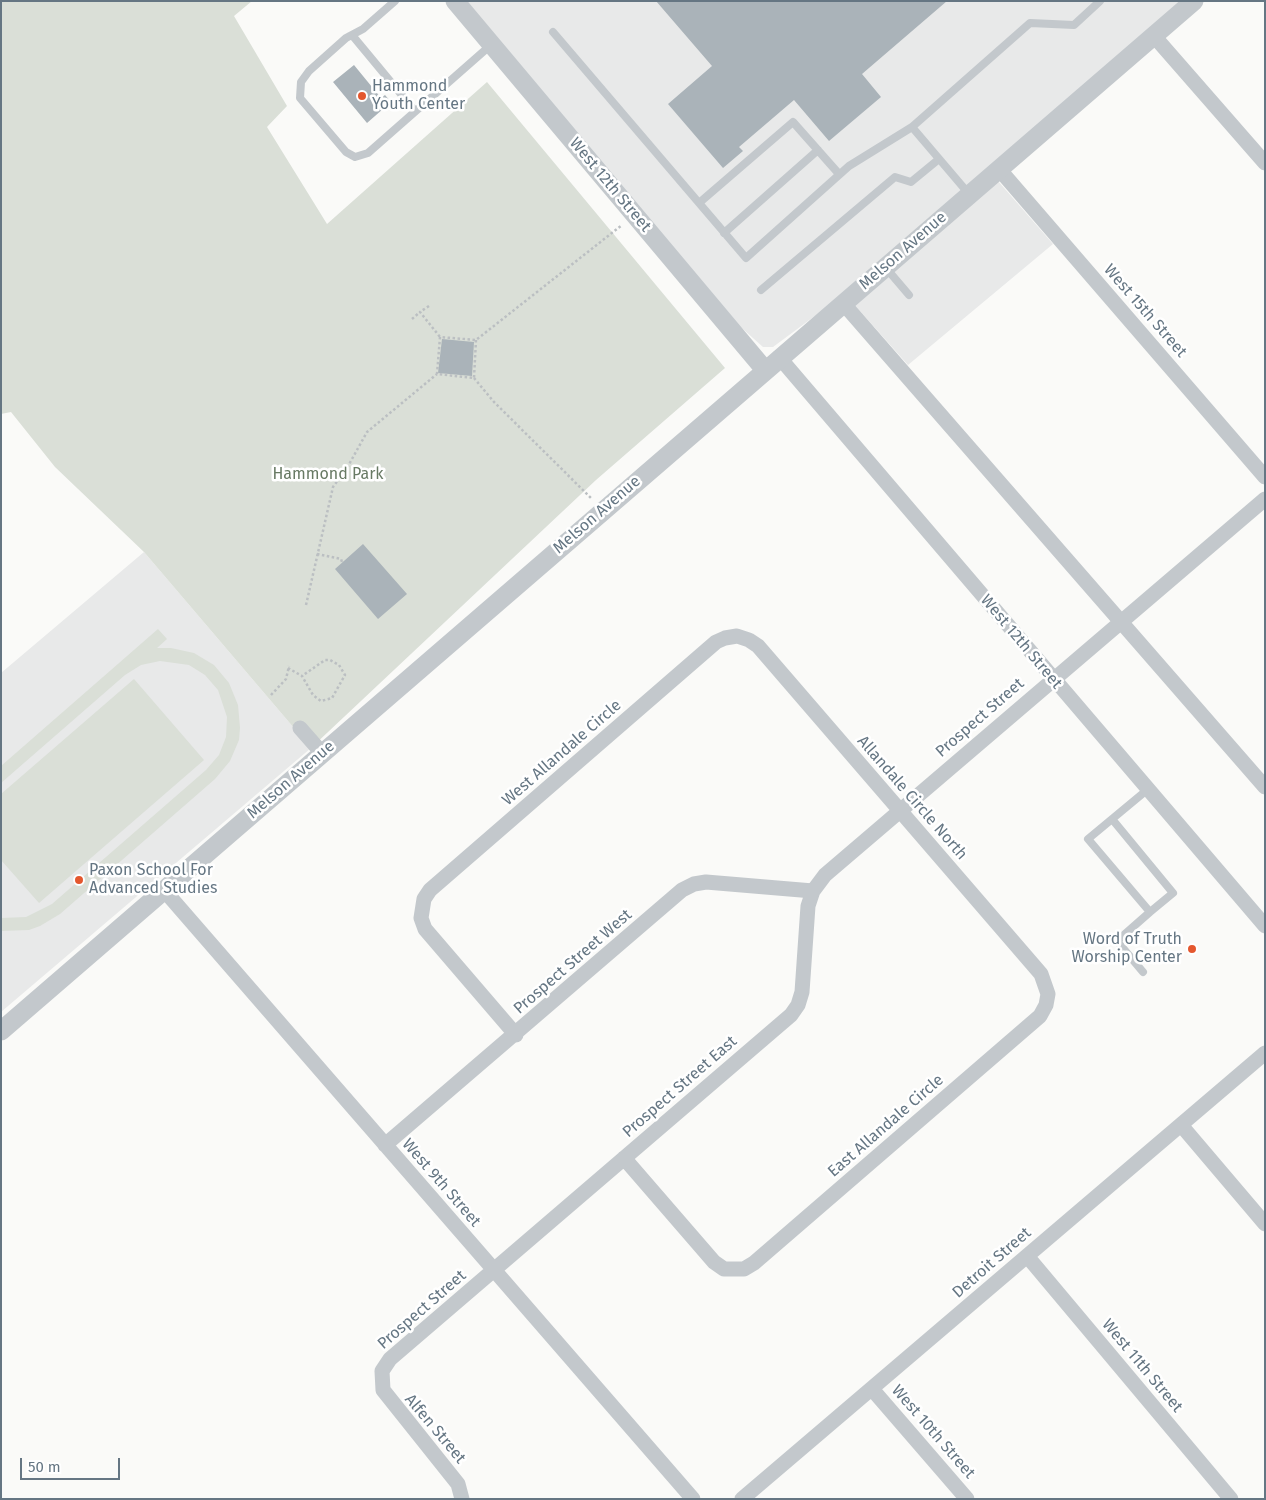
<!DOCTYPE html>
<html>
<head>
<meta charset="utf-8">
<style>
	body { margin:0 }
	#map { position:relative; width:1266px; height:1500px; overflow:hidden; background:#fafaf8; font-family:"Fira Sans",sans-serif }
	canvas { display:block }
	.frame { position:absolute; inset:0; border:2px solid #657683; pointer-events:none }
	.scale { position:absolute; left:20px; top:1458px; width:100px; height:22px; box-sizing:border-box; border:2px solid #657683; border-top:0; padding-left:6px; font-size:15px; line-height:18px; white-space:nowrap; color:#657683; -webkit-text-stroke:4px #fff; paint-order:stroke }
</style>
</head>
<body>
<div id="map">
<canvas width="1266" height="1500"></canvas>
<div class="frame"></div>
<div class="scale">50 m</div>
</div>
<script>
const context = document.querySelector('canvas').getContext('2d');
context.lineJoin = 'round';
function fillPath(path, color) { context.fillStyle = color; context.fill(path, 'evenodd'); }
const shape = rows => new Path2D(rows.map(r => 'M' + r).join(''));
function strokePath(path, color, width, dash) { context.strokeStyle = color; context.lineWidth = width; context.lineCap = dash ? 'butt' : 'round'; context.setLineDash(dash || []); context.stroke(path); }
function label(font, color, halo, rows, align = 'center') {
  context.font = font + ' "Fira Sans",sans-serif'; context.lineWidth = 5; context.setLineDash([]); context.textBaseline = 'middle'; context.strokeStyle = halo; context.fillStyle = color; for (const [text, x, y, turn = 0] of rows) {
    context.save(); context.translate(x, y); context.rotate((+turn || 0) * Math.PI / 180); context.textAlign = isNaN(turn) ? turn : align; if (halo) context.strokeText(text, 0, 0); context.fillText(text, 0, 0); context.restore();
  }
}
fillPath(shape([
	[465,1,1182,1,835,301,773,347,763,347,735,322],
	[998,181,1053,244,908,365,852,302],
	[144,552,311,748,1,1012,1,673]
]), '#e8e9e9');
fillPath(shape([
	[1,1,252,1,234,16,287,106,267,127,327,224,487,82,725,368,596,480,311,748,144,552,55,467,11,412,1,414],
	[158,629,167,639,157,648,171,648,194,653,214,665,229,683,238,705,240,728,239,740,230,761,215,779,60,914,40,926,29,930,1,931,1,918,26,917,52,904,206,770,219,755,226,737,227,717,218,690,205,675,189,665,160,661,141,665,125,675,1,783,1,766],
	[134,679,204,760,39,903,1,860,1,794]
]), '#dadfd7');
fillPath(shape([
	[656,1,947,1,862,74,881,97,829,141,794,100,739,147,743,151,723,168,668,104,712,66],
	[354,65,381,98,385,95,391,102,367,123,333,82],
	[442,339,474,342,472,376,438,373],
	[363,544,407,594,378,619,335,569]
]), '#aab3b9');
strokePath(shape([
	[429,306,420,312,440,337],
	[412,319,420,312],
	[476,340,474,378,437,374,440,337,476,340,622,225],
	[474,378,494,402,591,498],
	[317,554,341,559,342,562],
	[306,605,333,487,347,468,367,432,437,374],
	[288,668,302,676,313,695,321,701,332,698,345,675,339,665,330,660,325,660,302,676],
	[271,695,286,679,289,666]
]), '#bbbfc2', 2.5, [2.5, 2.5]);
strokePath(shape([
	[395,1,363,29,346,38,309,71,301,82,300,98,346,152,355,157,368,153,492,44],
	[553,32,746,258,849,166,912,127],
	[352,35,415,111],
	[969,194,912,127,1030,23,1074,25,1100,1],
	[699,203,793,122,839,174],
	[724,233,818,150],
	[886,268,909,295],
	[761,290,895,177,911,182,939,159],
	[1112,819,1173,893,1150,912,1088,839,1147,790],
	[1143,972,1117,941,1150,912]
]), '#c3c8cc', 8);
strokePath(shape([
	[1154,36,1265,163],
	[999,169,1265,477],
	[843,303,1265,787],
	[779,357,1265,926],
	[300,728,322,753],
	[164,890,693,1499],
	[516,1035,425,929,421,918,424,899,430,890,716,642,725,638,737,636,749,640,758,646,1041,974,1048,994,1046,1005,1040,1016,754,1263,744,1269,724,1269,714,1262,624,1158],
	[1181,1125,1265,1224],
	[385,1145,682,890,694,884,706,882,813,891],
	[1027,1256,1231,1499],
	[872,1389,967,1499],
	[462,1499,458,1484,383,1390,382,1371,390,1359,791,1015,798,1005,802,992,808,906,813,891,825,875,1265,499],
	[742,1499,1265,1053]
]), '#c3c8cc', 15);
strokePath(shape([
	[455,1,765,370],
	[1,1031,1194,1]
]), '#c3c8cc', 19);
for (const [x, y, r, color] of [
	[362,96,5,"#e4572e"],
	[79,880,5,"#e4572e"],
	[1192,949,5,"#e4572e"]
]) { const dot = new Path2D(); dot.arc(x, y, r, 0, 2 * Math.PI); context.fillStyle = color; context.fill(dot); strokePath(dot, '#fff', 2); }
label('16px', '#657683', '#fff', [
	["Hammond",372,87],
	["Youth Center",372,105],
	["Paxon School For",89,871],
	["Advanced Studies",89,889],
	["Word of Truth",1182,940,"right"],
	["Worship Center",1182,958,"right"]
], 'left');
label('16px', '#657683', '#fff', [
	["West 12th Street",610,185,50],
	["Melson Avenue",903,251,-41],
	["West 15th Street",1145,311,49],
	["Melson Avenue",597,515,-41],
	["West 12th Street",1021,642,50],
	["Prospect Street",980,718,-41],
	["West Allandale Circle",562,753,-41],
	["Melson Avenue",291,780,-41],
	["Allandale Circle North",912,798,49],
	["Prospect Street West",573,962,-41],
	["Prospect Street East",680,1087,-41],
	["East Allandale Circle",886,1126,-41],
	["West 9th Street",441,1183,49],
	["Detroit Street",992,1263,-41],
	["Prospect Street",422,1310,-41],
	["West 11th Street",1142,1366,50],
	["Alfen Street",435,1429,50],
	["West 10th Street",933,1432,49]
]);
label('16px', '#687a64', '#fff', [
	["Hammond Park",328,475]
]);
</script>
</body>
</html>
